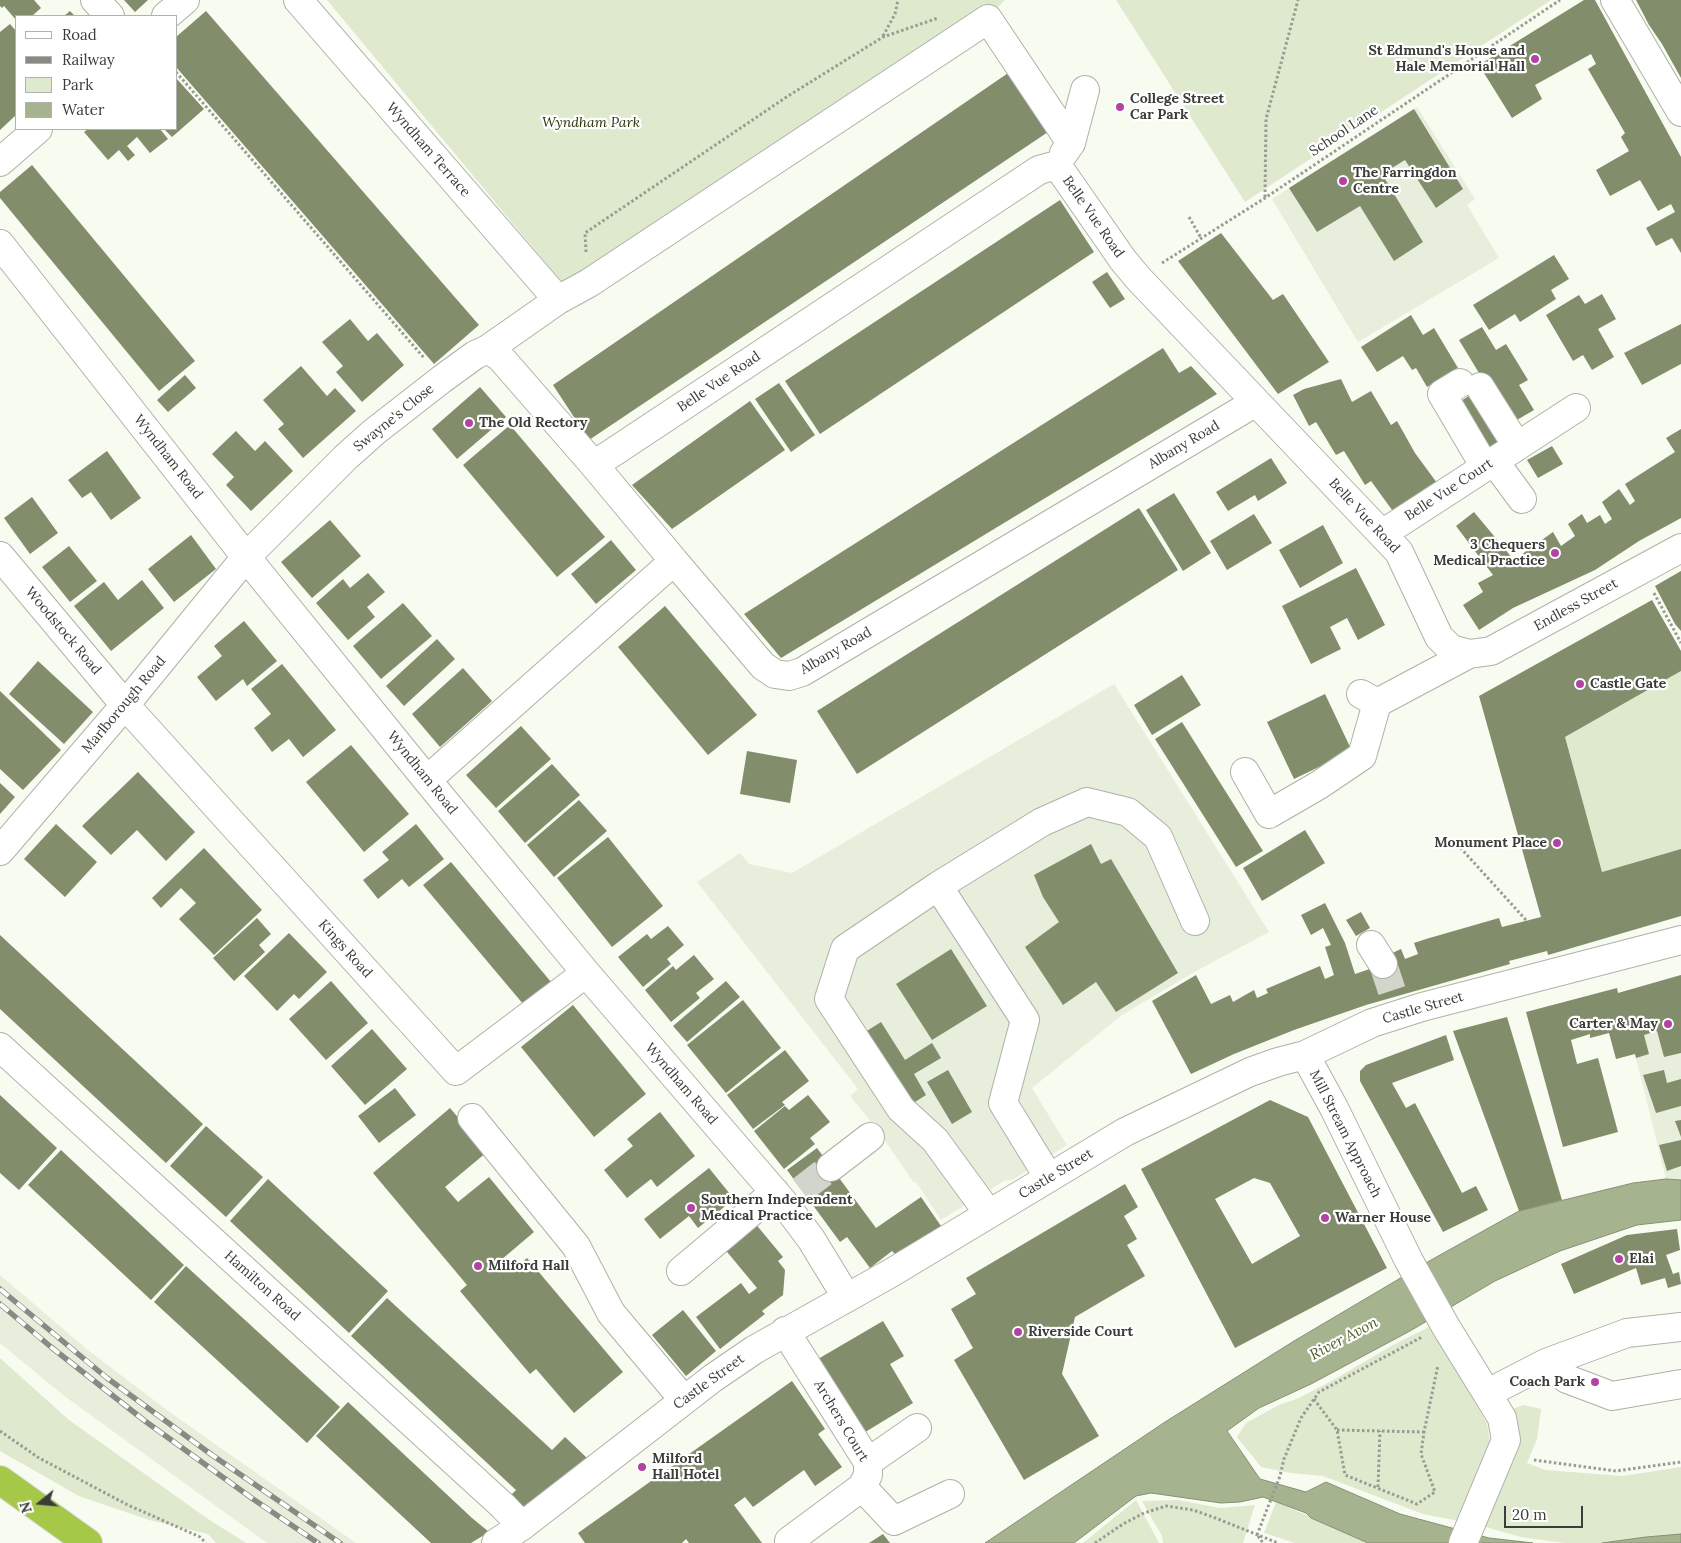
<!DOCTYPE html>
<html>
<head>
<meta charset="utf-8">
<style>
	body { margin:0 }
	#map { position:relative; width:1681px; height:1543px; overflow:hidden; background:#f7fbf0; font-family:Lora,serif }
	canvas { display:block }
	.legend { position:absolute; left:15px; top:15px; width:162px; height:115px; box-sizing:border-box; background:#fff; border:1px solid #b1b1af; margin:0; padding:6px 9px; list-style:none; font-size:15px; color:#3b3d38 }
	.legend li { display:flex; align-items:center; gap:10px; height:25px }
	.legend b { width:25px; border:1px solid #b1b1af }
	.north { position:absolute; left:15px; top:1478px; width:50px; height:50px; -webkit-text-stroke:4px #fff; paint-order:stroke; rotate:253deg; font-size:14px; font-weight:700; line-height:20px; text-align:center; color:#3b3d38 }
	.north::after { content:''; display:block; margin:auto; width:18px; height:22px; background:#3b3d38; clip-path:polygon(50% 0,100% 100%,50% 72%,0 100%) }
	.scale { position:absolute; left:1504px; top:1506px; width:79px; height:22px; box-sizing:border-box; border:2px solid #3b3d38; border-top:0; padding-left:6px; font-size:15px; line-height:18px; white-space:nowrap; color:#3b3d38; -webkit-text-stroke:4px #fff; paint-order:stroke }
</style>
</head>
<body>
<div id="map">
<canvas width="1681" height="1543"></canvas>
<ul class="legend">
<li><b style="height:6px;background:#fff"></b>Road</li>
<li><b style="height:6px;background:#888b83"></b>Railway</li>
<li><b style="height:14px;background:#dfe9ce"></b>Park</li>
<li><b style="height:14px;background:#a6b38f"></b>Water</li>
</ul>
<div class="north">N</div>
<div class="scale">20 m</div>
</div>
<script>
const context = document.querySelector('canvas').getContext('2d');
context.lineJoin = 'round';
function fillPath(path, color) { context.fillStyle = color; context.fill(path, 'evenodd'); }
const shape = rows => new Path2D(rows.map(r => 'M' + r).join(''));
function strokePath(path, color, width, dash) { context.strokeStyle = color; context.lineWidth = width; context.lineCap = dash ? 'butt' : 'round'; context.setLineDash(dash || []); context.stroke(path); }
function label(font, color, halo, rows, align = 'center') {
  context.font = font + ' Lora,serif'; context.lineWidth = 4.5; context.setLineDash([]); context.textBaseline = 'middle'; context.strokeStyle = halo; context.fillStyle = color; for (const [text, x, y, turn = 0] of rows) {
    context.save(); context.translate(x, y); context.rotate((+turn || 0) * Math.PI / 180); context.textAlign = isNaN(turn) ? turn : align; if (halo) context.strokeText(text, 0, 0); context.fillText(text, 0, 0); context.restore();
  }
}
fillPath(shape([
	[1417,107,1475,199,1467,205,1499,258,1358,342,1272,199],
	[1114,684,1269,932,1196,971,1122,1015,1032,1088,1067,1145,1014,1179,1004,1181,941,1220,916,1182,914,1183,880,1133,850,1096,858,1089,697,882,740,853,749,864,792,873],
	[1681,975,1681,1180,1666,1179,1636,1058,1618,993],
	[0,1275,89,1351,171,1413,356,1543,267,1543,63,1395,0,1343]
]), '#e8eedc');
fillPath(shape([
	[327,0,1005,0,992,13,564,285],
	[1116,0,1551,0,1245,202],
	[1681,671,1681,849,1602,872,1565,737],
	[1429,1327,1452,1362,1487,1424,1492,1453,1464,1522,1423,1514,1323,1476,1291,1473,1261,1467,1237,1437,1246,1423,1279,1405,1299,1398,1335,1379,1393,1345],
	[0,1358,69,1420,208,1519,246,1543,216,1543,208,1534,149,1520,79,1496,0,1451],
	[1524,1405,1541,1409,1537,1439,1527,1463,1545,1470,1623,1476,1681,1467,1681,1534,1602,1543,1564,1543,1521,1537,1479,1525,1512,1409],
	[1136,1500,1159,1543,1083,1543],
	[1178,1500,1220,1508,1255,1505,1243,1543,1163,1543,1162,1536,1142,1501],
	[1276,1502,1343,1531,1368,1543,1295,1543,1264,1533]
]), '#dfe9ce');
const water = shape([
	[1666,1179,1681,1180,1681,1220,1637,1225,1560,1251,1495,1281,1410,1331,1311,1384,1259,1408,1227,1431,1260,1479,1306,1492,1326,1482,1400,1514,1489,1538,1533,1543,1368,1543,1311,1518,1306,1513,1263,1497,1240,1502,1221,1503,1151,1493,1136,1496,1074,1543,985,1543,1165,1422,1294,1341,1431,1260,1519,1211,1633,1183,1666,1179],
	[1681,1534,1681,1543,1602,1543,1646,1537,1681,1534]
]);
fillPath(water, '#a6b38f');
strokePath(water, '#869075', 1);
fillPath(shape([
	[0,0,34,0,41,8,32,16,16,16,16,20,4,6,2,8,0,6],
	[124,0,148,0,135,12],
	[1584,0,1595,0,1681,157,1681,253,1672,238,1656,246,1646,228,1675,212,1671,204,1658,211,1640,180,1610,196,1596,170,1629,151,1621,137,1625,133,1588,69,1596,64,1591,54,1535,85,1542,99,1512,118,1479,65],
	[1636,0,1681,0,1681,78,1662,44,1649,25],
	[70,11,75,16,64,16],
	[206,11,479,325,434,364,176,67,176,37],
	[10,24,16,31,16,115,0,130,0,32],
	[1014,69,1054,128,589,440,553,385],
	[176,78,204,109,172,137,164,129,176,129],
	[1414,109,1463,189,1436,208,1405,160,1382,174,1423,242,1394,261,1360,206,1317,232,1289,188],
	[88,129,160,129,168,139,150,153,137,137,127,146,135,155,128,161,119,150,108,160,84,132],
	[32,165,195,361,159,391,0,198,0,192],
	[1060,200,1094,252,820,434,785,381],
	[1221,233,1273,300,1283,294,1329,362,1278,394,1178,261],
	[1554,255,1569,279,1551,290,1556,299,1520,322,1515,314,1489,330,1473,305],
	[1107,272,1125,299,1110,308,1092,282],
	[1602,294,1616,319,1598,329,1614,357,1592,370,1583,355,1573,361,1546,315,1579,295,1585,304],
	[1411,315,1423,335,1434,328,1458,368,1427,387,1416,368,1412,370,1403,356,1377,372,1361,347],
	[350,319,368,341,377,333,404,365,362,402,336,372,343,366,322,342],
	[1681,324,1681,364,1642,385,1624,353],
	[1482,327,1496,350,1506,344,1528,380,1519,385,1534,410,1510,424,1459,340],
	[1163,348,1179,373,1191,366,1217,394,781,658,744,614],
	[301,366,327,396,335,388,356,411,303,458,278,429,284,424,263,400],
	[185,375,196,388,168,412,157,400],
	[1341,379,1352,402,1371,391,1391,425,1397,421,1415,453,1437,483,1395,514,1371,481,1365,485,1344,451,1336,455,1316,422,1309,426,1293,395,1304,389],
	[779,383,815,435,791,452,755,399],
	[480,387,506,417,457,459,432,429],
	[1475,392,1504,441,1487,451,1458,403],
	[750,401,785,450,672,529,632,485],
	[510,425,605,537,557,577,463,465],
	[1681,429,1681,518,1639,541,1595,570,1513,608,1479,630,1463,605,1483,592,1478,583,1493,575,1456,526,1474,512,1514,560,1553,532,1561,546,1575,536,1568,524,1582,514,1587,523,1600,515,1605,524,1612,519,1602,502,1619,489,1630,505,1635,501,1625,484,1675,452,1666,438],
	[236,431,255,451,265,441,293,471,251,511,226,485,234,477,212,454],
	[1552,446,1563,464,1538,478,1527,460],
	[107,451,141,498,111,520,91,492,82,498,68,480],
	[1271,458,1287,483,1258,501,1255,495,1228,511,1216,492],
	[1174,493,1211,553,1183,571,1146,510],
	[32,497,58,533,30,554,4,518],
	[1139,508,1178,570,857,774,817,711],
	[1254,514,1272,543,1227,570,1210,541],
	[330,520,361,556,312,598,281,562],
	[1323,525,1343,563,1300,588,1279,550],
	[191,535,216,569,174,602,148,569],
	[611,540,636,570,596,604,571,574],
	[69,546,97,581,70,602,42,567],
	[1356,568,1385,625,1358,640,1347,618,1330,627,1341,649,1311,664,1282,606],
	[1681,571,1681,631,1675,624,1655,586],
	[368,573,385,592,367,607,375,617,348,640,316,603,343,579,350,588],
	[142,580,164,608,111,651,74,606,104,582,118,600],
	[1652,600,1681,651,1681,671,1565,737,1602,872,1681,849,1681,916,1548,955,1547,951,1509,961,1510,964,1366,1005,1294,1030,1234,1054,1191,1074,1152,1001,1196,975,1211,1004,1230,995,1233,1002,1254,990,1257,998,1268,993,1266,989,1320,966,1325,979,1334,975,1325,947,1331,945,1323,928,1311,935,1301,915,1325,903,1345,943,1355,974,1390,962,1386,956,1401,949,1405,959,1418,954,1414,943,1426,939,1499,918,1502,927,1541,917,1479,696],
	[403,603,432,636,381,679,353,646],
	[665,606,757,715,708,755,618,647],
	[244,621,277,661,247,686,243,679,216,701,197,677,222,656,214,646],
	[437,639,455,659,404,706,386,686],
	[38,661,93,712,64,744,9,694],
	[282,664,336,730,303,757,289,739,272,752,254,728,271,714,251,689],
	[463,668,492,701,440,747,412,714],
	[1182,675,1201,705,1152,735,1134,705],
	[0,691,61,750,23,790,0,769],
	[1325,694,1352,751,1294,779,1267,722],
	[1182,722,1263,851,1236,867,1155,739],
	[521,726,551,759,496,808,466,775],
	[351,745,409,814,364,852,306,782],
	[747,751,797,760,790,803,740,794],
	[552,764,580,795,525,843,498,811],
	[138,772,195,832,166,861,137,830,111,855,82,826],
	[0,783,15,797,0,814],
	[579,800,607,831,554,877,527,845],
	[56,824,97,862,65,897,24,859],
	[416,824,444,859,409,887,402,879,378,899,363,880,389,860,382,852],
	[1305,830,1325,863,1262,901,1243,868],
	[608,837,663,906,612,947,557,878],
	[1091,844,1101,864,1111,859,1178,973,1116,1012,1096,982,1063,1005,1025,947,1059,922,1043,897,1034,875],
	[204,848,262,910,214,955,179,919,196,903,181,888,161,908,152,898],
	[451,862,556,988,529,1011,423,885],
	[1361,912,1370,928,1356,936,1346,920],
	[257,918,271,934,259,945,265,952,234,981,213,958],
	[668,926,684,945,667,959,671,964,643,987,618,957,647,934,651,939],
	[289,933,327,972,299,999,294,994,277,1011,244,976],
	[0,935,203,1124,166,1163,0,1009],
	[951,949,987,1006,932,1040,896,984],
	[694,955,714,979,696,993,700,998,671,1022,645,990,673,966,676,970],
	[1681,975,1681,1053,1664,1057,1657,1031,1644,1035,1649,1054,1636,1058,1635,1054,1616,1059,1609,1033,1590,1038,1590,1034,1571,1040,1577,1064,1598,1058,1618,1132,1563,1147,1526,1012,1617,988,1618,993],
	[331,981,368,1023,326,1060,289,1019],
	[726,981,740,997,687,1042,673,1026],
	[743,1000,781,1048,726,1093,687,1045],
	[573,1005,646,1094,594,1137,521,1047],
	[1507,1017,1562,1200,1519,1211,1453,1031],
	[881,1022,905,1060,932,1043,941,1058,914,1074,926,1095,907,1107,862,1034],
	[372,1029,407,1069,365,1105,331,1066],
	[1446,1035,1454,1060,1392,1083,1406,1108,1415,1103,1462,1193,1476,1186,1488,1210,1443,1232,1360,1081,1360,1071,1366,1065],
	[785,1050,809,1081,782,1102,785,1105,753,1129,727,1095],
	[948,1070,972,1112,952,1124,927,1082],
	[1664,1070,1667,1083,1681,1079,1681,1106,1656,1113,1643,1075],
	[395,1088,416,1115,379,1143,358,1116],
	[0,1095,57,1148,19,1190,0,1173],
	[808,1095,830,1122,810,1138,815,1144,784,1169,754,1131,785,1106,789,1110],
	[1270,1100,1308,1117,1387,1268,1235,1348,1141,1169],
	[1254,1178,1270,1183,1300,1236,1252,1264,1215,1199],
	[450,1108,487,1152,445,1187,458,1202,489,1177,534,1232,501,1260,511,1272,527,1258,623,1372,574,1413,536,1369,530,1374,460,1291,467,1285,373,1173],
	[660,1112,695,1156,657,1187,651,1179,627,1198,604,1170,633,1146,627,1139],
	[1681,1120,1681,1137,1675,1121],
	[206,1126,263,1177,226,1217,170,1166],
	[1681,1140,1681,1166,1667,1171,1659,1145],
	[817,1148,876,1228,921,1197,941,1226,897,1256,892,1251,870,1268,847,1237,840,1242,787,1170],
	[61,1150,184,1265,151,1300,28,1185],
	[709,1168,734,1199,698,1228,689,1216,660,1239,644,1219],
	[268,1179,388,1291,349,1333,230,1221],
	[1125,1184,1138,1207,1124,1216,1137,1239,1127,1245,1145,1276,1075,1317,1062,1374,1099,1436,1024,1480,954,1360,973,1348,951,1309,976,1294,966,1278],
	[754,1222,783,1257,778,1261,785,1270,783,1295,762,1311,765,1314,720,1349,696,1317,741,1283,749,1294,757,1288,723,1247],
	[1677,1229,1680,1250,1666,1255,1673,1274,1679,1272,1681,1284,1668,1288,1665,1278,1641,1285,1636,1268,1574,1294,1561,1264,1627,1235],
	[186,1266,340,1407,307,1443,154,1302],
	[387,1298,552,1450,565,1437,587,1458,525,1510,510,1496,516,1490,351,1336],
	[683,1310,716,1351,686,1376,652,1335],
	[883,1321,904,1356,890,1364,913,1403,862,1434,818,1359],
	[792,1381,825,1429,818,1434,842,1467,815,1486,804,1470,753,1507,745,1497,734,1505,762,1543,689,1543,686,1539,682,1543,585,1543,578,1533],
	[348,1402,472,1518,489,1532,471,1543,431,1543,316,1436],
	[883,1534,890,1543,869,1543]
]), '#818d6b');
strokePath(shape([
	[1383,964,1394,997],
	[801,1190,831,1167]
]), '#d1d5cb', 28, [28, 14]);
const minor = shape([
	[95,0,110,16],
	[298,0,558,300],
	[1615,0,1681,112],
	[166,16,185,0],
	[1064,153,1071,143,1085,90],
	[0,162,38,129],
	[0,244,246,557,427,780,586,973,784,1203,811,1239,847,1298],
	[488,349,500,357,594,465,674,561],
	[1460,383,1442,394,1485,467],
	[1480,387,1517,446],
	[1494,461,1522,499],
	[594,465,1039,170,1057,165,1123,260,1138,278,1399,552,1439,637,1451,649,1469,654],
	[1382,534,1576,408],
	[0,556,125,705,456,1071,586,973],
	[1361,694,1377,703,1469,654,1491,651,1681,548],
	[1245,772,1269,814,1319,785,1362,756,1377,703],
	[427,780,674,561,763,666,775,674,789,676,802,672,1256,402],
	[0,851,125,705,246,557,346,457,374,432,442,379,475,355,488,349,558,300,589,283,988,19,1071,143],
	[938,886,1042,822,1087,802,1128,812,1158,837,1195,921],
	[1371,945,1383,964],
	[0,1047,503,1506,522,1526],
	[1305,1055,1334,1108,1409,1261,1446,1327,1502,1418,1506,1440,1463,1543],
	[472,1118,576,1246,611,1313,684,1400],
	[831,1167,870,1137],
	[989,1214,935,1140,901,1109,829,999,845,949,938,886,1025,1020,1003,1103,1049,1178],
	[681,1271,775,1192],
	[785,1331,868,1462,868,1475,862,1487,789,1541],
	[1546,1363,1567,1379,1612,1396,1681,1384],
	[1488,1393,1546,1363,1627,1333,1681,1327],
	[868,1462,917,1428],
	[862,1487,894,1521,950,1494],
	[496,1543,522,1526,713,1378,754,1350,891,1273,1125,1132,1250,1072,1278,1062,1305,1055,1372,1023,1422,1007,1681,940]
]);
const highway = shape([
	[0,1480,88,1543]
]);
strokePath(minor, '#aeb1a7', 30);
strokePath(highway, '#d8d8d7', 30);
strokePath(shape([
	[883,36,895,14,898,0],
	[176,72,425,359],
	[1265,197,1266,119,1298,0],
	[1189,217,1201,238],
	[586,252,585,233,788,96,883,37,938,18],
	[1162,263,1265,198,1560,0],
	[1654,593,1681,643],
	[1457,844,1526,920],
	[1314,1399,1337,1430,1345,1475,1417,1504,1435,1492,1421,1454,1424,1432,1438,1365],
	[1337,1430,1424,1432],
	[0,1431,39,1458,128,1505,200,1537,206,1543],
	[1534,1460,1616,1471,1681,1462],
	[1378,1487,1380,1431],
	[1257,1535,1280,1476,1284,1459,1301,1418,1319,1392,1422,1337],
	[1258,1536,1263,1543],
	[1095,1543,1123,1524,1144,1513,1166,1506,1193,1510,1213,1517,1278,1543]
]), '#989b93', 3, [2.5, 2.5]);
strokePath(minor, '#fff', 28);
strokePath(highway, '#a5c849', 28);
const rail = shape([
	[0,1289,107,1378,212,1455,340,1543],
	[0,1304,51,1347,145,1421,253,1499,318,1543]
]);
strokePath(rail, '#888b83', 5.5);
strokePath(rail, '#fff', 4, [11]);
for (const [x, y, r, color] of [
	[1535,59,5,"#b144a2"],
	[1120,107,5,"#b144a2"],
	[1343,181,5,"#b144a2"],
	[469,423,5,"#b144a2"],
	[1555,553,5,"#b144a2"],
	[1580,684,5,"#b144a2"],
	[1557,843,5,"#b144a2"],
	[1668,1024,5,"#b144a2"],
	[691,1208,5,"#b144a2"],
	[1325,1218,5,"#b144a2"],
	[1619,1259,5,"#b144a2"],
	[478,1266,5,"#b144a2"],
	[1018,1332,5,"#b144a2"],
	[1595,1382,5,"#b144a2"],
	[642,1467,5,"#b144a2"]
]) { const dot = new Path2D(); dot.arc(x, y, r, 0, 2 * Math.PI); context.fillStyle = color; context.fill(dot); strokePath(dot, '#fff', 2); }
label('bold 14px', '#3b3d38', '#fff', [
	["St Edmund's House and",1525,51,"right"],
	["Hale Memorial Hall",1525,67,"right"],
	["College Street",1130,99],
	["Car Park",1130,115],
	["The Farringdon",1353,173],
	["Centre",1353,189],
	["The Old Rectory",479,423],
	["3 Chequers",1545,545,"right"],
	["Medical Practice",1545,561,"right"],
	["Castle Gate",1590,684],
	["Monument Place",1547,843,"right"],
	["Carter & May",1658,1024,"right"],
	["Southern Independent",701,1200],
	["Medical Practice",701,1216],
	["Warner House",1335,1218],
	["Elai",1629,1259],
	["Milford Hall",488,1266],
	["Riverside Court",1028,1332],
	["Coach Park",1585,1382,"right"],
	["Milford",652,1459],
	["Hall Hotel",652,1475]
], 'left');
label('italic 14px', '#293409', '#fff', [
	["Wyndham Park",591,123]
]);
label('14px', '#3b3d38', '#fff', [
	["School Lane",1344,131,-34],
	["Wyndham Terrace",428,150,49],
	["Belle Vue Road",1093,217,55],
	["Belle Vue Road",719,382,-34],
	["Swayne's Close",394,418,-39],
	["Albany Road",1184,445,-31],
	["Wyndham Road",168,457,52],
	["Belle Vue Court",1449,490,-33],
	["Belle Vue Road",1364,516,47],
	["Endless Street",1576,605,-29],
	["Woodstock Road",63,631,50],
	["Albany Road",836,651,-30],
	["Marlborough Road",124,705,-50],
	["Wyndham Road",422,773,51],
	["Kings Road",345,949,48],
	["Castle Street",1423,1008,-16],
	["Wyndham Road",681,1084,49],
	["Mill Stream Approach",1345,1134,63],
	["Castle Street",1056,1174,-31],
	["Hamilton Road",262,1286,42],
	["Castle Street",709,1382,-36],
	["Archers Court",841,1421,59]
]);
label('italic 15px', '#4f5f28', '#fff', [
	["River Avon",1344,1339,-28]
]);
</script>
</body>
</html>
